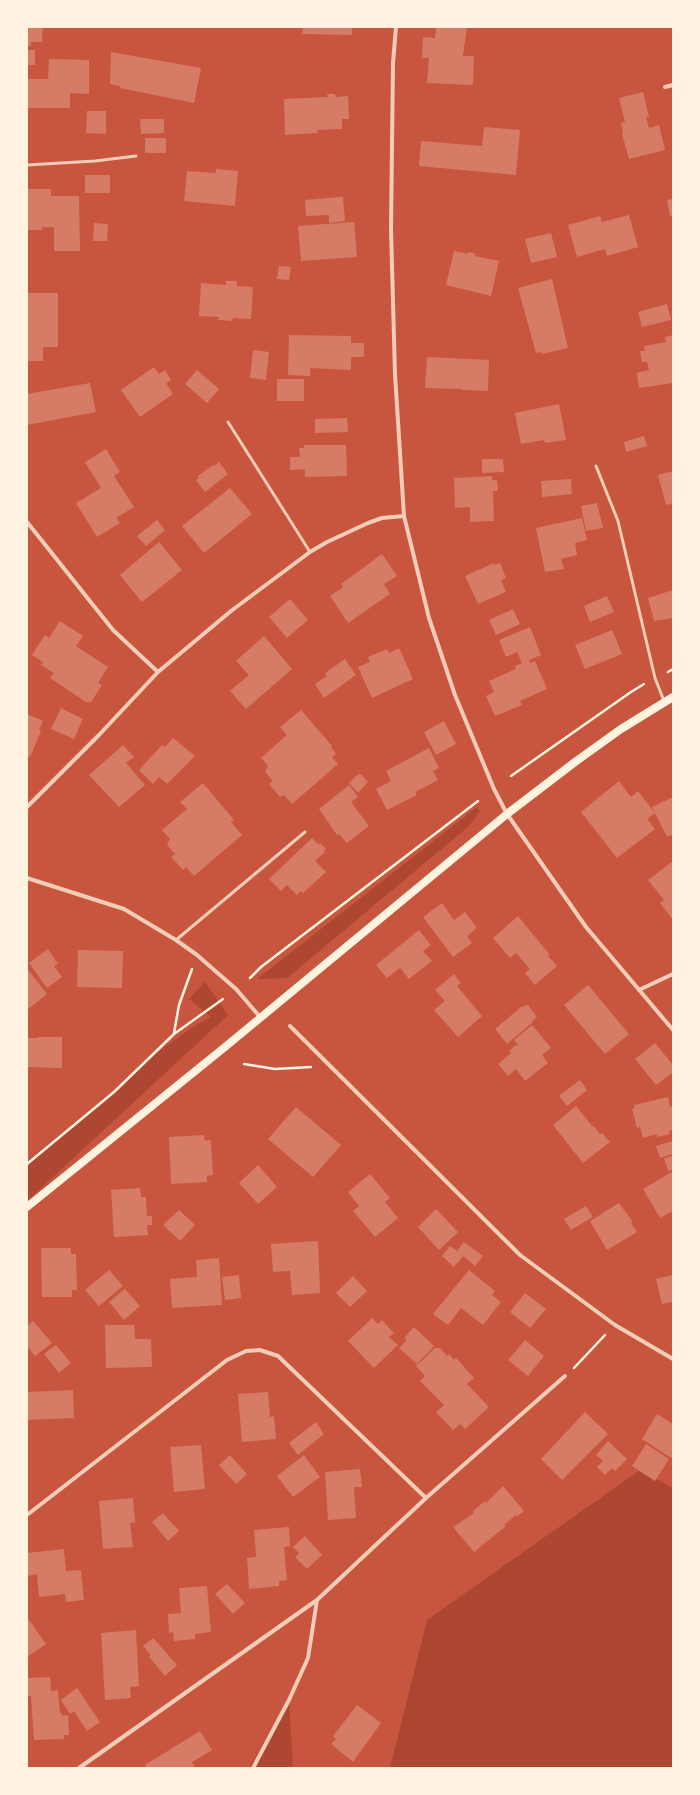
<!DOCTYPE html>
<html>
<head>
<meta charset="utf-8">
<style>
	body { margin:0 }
	#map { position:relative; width:700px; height:1795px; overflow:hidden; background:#c8553d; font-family:"Libre Baskerville",serif }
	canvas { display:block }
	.frame { position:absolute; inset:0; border:28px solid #fff3e0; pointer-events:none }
</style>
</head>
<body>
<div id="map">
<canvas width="700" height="1795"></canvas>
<div class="frame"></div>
</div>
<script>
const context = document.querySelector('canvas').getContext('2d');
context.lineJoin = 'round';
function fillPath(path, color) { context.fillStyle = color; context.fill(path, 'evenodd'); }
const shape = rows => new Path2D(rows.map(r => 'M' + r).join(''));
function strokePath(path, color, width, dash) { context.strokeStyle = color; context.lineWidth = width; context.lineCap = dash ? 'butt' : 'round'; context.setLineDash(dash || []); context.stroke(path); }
fillPath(shape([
	[477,807,480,811,469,826,287,978,257,979],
	[205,982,228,1015,27,1201,27,1164,114,1092,148,1059,194,1026,211,1017,189,999],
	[640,1470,673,1488,673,1768,390,1768,427,1620],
	[289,1700,293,1768,249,1768]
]), '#ae4732');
fillPath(shape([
	[27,27,43,27,42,42,31,42,31,46,27,46],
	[303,27,352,27,352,35,302,34],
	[436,27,467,27,463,56,474,56,473,85,427,83,429,58,422,58,423,37,435,38],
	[27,50,35,50,35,65,27,65],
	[111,52,201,68,194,103,120,88,120,86,110,84],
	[49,59,89,60,89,94,70,93,70,108,27,108,27,79,48,79],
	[643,92,649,117,646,117,649,128,659,125,665,150,629,159,622,134,623,134,621,123,625,122,619,98],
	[327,94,335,94,336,97,348,96,349,119,342,119,342,129,317,130,318,133,285,135,284,99,328,97],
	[87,111,106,111,106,134,86,133],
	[140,119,164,119,164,133,141,134],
	[484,127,520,130,516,175,419,166,421,141,482,146],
	[145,138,166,138,166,153,145,153],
	[216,169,238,171,235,206,184,201,187,171,216,173],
	[85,175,110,175,110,193,85,193],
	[27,189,51,189,51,196,79,196,80,251,54,251,54,227,42,227,42,230,29,230,27,228],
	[340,197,343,197,345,221,329,223,329,215,306,216,305,200],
	[673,199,673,215,670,216,667,200],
	[629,215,638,247,607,256,605,249,577,257,568,225,600,216,602,222],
	[354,222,357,257,301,261,298,226],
	[94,223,108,224,107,241,93,241],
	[551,233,557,257,531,263,525,239],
	[454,251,468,254,468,252,476,254,475,256,499,261,491,296,446,285],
	[279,266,291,267,289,280,277,279],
	[552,279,568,348,542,354,542,352,536,353,518,288],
	[226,281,237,281,237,286,253,287,251,319,233,318,232,321,218,320,219,317,199,316,201,283,226,285],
	[27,293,58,293,58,347,43,347,43,361,27,361],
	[667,304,671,320,642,327,638,312],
	[289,335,351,336,351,343,364,343,364,357,351,357,351,370,310,368,310,376,288,375],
	[673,335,673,383,639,388,637,373,649,370,647,362,642,362,640,351,645,351,644,346,666,342,665,337],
	[253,350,269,352,266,380,250,378],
	[427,357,489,360,488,391,462,390,462,389,425,388],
	[154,367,159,374,165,370,171,380,166,383,173,394,140,417,121,390],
	[197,370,219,389,207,403,185,384],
	[277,379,304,379,304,401,277,401],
	[90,383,96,412,27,425,27,394],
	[559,404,566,440,545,443,544,440,521,444,515,413],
	[347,418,348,432,315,433,315,419],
	[644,436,647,446,626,452,624,442],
	[304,445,346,445,347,476,305,477,305,469,290,470,290,457,300,457,299,448,304,448],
	[106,449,120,472,114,476,134,507,116,518,120,523,97,537,76,503,101,488,85,462],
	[482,459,503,459,504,472,482,473],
	[219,462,228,474,205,492,196,480,199,478,198,476,213,465,214,466],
	[673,471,673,503,666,505,658,475],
	[492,476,492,480,497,480,498,491,493,491,494,521,470,522,470,507,455,508,454,478],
	[571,479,572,494,542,497,541,481],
	[230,488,252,514,204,553,182,526],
	[597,503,603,528,586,531,581,506],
	[582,518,587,540,575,543,577,555,561,559,564,569,545,572,536,528],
	[157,520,165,530,146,546,137,536],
	[159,542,182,570,142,602,120,575],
	[382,554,397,576,384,584,390,594,348,623,330,596,343,587,341,584],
	[494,563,495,565,500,563,506,578,501,580,506,592,478,604,465,576],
	[673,590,673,618,654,621,648,598],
	[607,596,614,612,590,622,584,606],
	[290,599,308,620,287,638,269,617],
	[513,609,520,624,496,635,489,620],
	[60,621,83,636,76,646,108,667,98,683,102,685,91,702,86,702,50,678,54,673,41,665,43,662,32,655,45,635,49,638],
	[530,627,541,655,529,660,530,663,535,661,547,689,520,701,522,705,495,716,486,696,494,692,489,681,516,669,515,666,522,663,517,652,506,657,499,640],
	[612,630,622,654,585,669,575,645],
	[264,636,292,669,246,709,230,691,249,675,236,661],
	[399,648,413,679,372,698,358,667,370,662,368,657,387,649,389,653],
	[345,659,356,675,324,698,315,684,327,676,325,673],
	[61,708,83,719,74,739,51,729],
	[301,710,332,746,331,747,336,754,332,757,338,764,292,804,284,795,280,797,269,784,273,781,265,772,268,766,261,758,287,735,280,727],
	[27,714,43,721,39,730,41,731,30,757,27,755],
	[444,721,456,744,436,755,424,732],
	[173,738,195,756,167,784,159,777,153,784,139,770,162,745,165,747],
	[123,745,134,757,126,763,145,785,119,807,89,775],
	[429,748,439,768,433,771,438,780,415,792,417,795,387,810,376,789,391,781,386,771],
	[361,774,368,782,358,793,349,783,357,775],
	[619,781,631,797,638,791,655,813,647,819,655,829,617,858,581,812],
	[203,783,234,820,231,822,242,835,194,876,186,867,183,870,171,857,175,854,167,845,170,839,162,830,187,809,180,802],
	[349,785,358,797,351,802,369,826,347,843,339,834,337,835,319,809],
	[673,797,673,834,667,837,652,807],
	[312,838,319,845,320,843,326,849,324,851,325,852,315,861,326,872,303,893,301,891,297,895,287,885,281,891,269,879],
	[673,861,673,920,660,903,664,900,648,880],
	[442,903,454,920,465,912,477,928,467,936,472,943,453,957,423,917],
	[518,916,550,955,548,956,557,966,535,985,525,973,530,969,516,953,510,958,493,938],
	[419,930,431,945,423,951,432,961,409,979,400,968,387,978,376,965],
	[48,949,58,964,54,966,62,977,47,988,29,963],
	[78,950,123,951,122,988,77,987],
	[29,971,47,994,27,1010,27,972],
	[454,974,461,983,457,986,482,1016,458,1037,434,1010,445,1001,435,990],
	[588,985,629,1034,605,1054,564,1005],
	[528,1005,537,1017,532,1021,533,1022,507,1044,495,1029,521,1007],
	[532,1025,551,1048,542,1055,548,1063,525,1081,516,1069,508,1076,498,1064,511,1053,509,1051,516,1045,519,1046,514,1040],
	[38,1037,62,1037,62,1068,27,1067,27,1038,38,1038],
	[655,1043,673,1065,673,1072,656,1085,635,1059],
	[580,1080,587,1090,567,1106,559,1096],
	[668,1097,670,1107,672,1106,673,1109,673,1130,669,1131,670,1134,657,1137,657,1134,643,1138,640,1127,637,1128,632,1109,635,1108,634,1105],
	[576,1106,593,1127,594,1126,600,1134,602,1133,610,1142,583,1163,553,1125],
	[296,1107,341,1145,313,1177,268,1139],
	[204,1135,205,1141,210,1140,211,1144,213,1175,207,1176,207,1182,171,1184,169,1137],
	[673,1141,673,1154,660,1158,656,1146],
	[673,1156,673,1170,668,1171,664,1158],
	[258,1165,277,1187,258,1204,239,1183],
	[672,1172,673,1211,660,1218,643,1189],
	[370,1174,390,1198,385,1202,398,1218,375,1237,353,1211,359,1206,348,1192],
	[140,1188,141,1197,146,1197,147,1216,152,1216,152,1225,147,1225,148,1235,114,1237,111,1190],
	[619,1203,633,1222,631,1223,637,1232,607,1250,590,1221],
	[586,1206,593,1217,571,1230,564,1219],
	[436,1209,458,1232,439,1250,418,1227],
	[179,1210,195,1225,180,1241,163,1225],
	[318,1241,320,1293,292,1295,290,1271,273,1272,271,1244],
	[464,1242,483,1256,475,1266,463,1256,454,1267,442,1256,450,1246,457,1251],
	[41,1248,71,1248,71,1254,76,1254,77,1290,72,1290,72,1297,42,1297],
	[219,1258,222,1305,172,1308,170,1279,197,1277,196,1260],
	[109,1270,123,1286,99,1306,85,1290],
	[469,1270,495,1291,492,1295,501,1302,483,1325,461,1308,448,1325,433,1314],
	[239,1275,241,1298,225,1300,222,1277],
	[673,1275,673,1302,662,1304,656,1279],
	[353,1276,367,1291,350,1307,336,1293],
	[125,1289,140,1306,124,1320,109,1302],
	[525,1293,546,1309,530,1328,510,1312],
	[372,1318,378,1324,382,1320,394,1333,389,1337,398,1345,374,1368,348,1341],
	[33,1321,52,1343,35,1356,27,1346,27,1326],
	[105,1325,134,1325,135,1339,151,1339,152,1367,106,1368],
	[414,1327,434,1346,417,1364,399,1348,407,1340,404,1338],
	[525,1340,544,1356,528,1376,508,1360],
	[56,1345,71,1363,59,1373,44,1354],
	[435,1348,440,1348,447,1356,449,1354,454,1360,456,1358,474,1378,467,1384,489,1407,465,1429,460,1424,453,1430,436,1412,444,1405,420,1381,425,1376,416,1366],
	[73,1390,74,1418,27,1420,27,1392],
	[268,1392,270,1417,274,1416,276,1439,242,1442,238,1394],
	[585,1412,608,1434,562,1480,541,1459],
	[657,1414,673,1424,673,1459,642,1439],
	[316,1422,324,1434,298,1455,289,1443],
	[608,1441,627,1459,615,1471,612,1468,605,1475,597,1467,603,1461,596,1455],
	[646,1444,669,1459,655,1481,632,1466],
	[201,1445,205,1489,174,1492,170,1447],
	[230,1455,247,1474,236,1484,219,1465],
	[304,1455,320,1477,293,1497,277,1476],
	[360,1469,362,1487,354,1487,356,1518,328,1520,325,1472],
	[503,1486,524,1511,517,1517,516,1515,504,1525,506,1526,474,1552,453,1527,474,1513,473,1511,485,1501,486,1503],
	[133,1498,135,1522,130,1523,133,1547,103,1549,99,1501],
	[163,1513,179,1531,168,1541,152,1522],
	[289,1527,290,1546,284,1547,287,1580,279,1581,279,1586,249,1589,247,1558,256,1557,254,1530],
	[305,1536,322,1555,307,1569,295,1557,299,1553,293,1547],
	[64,1549,66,1571,81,1570,84,1600,66,1602,65,1594,39,1597,37,1574,28,1576,27,1553],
	[227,1584,245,1603,233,1614,215,1594],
	[207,1586,211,1632,195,1634,195,1639,174,1641,173,1632,169,1633,168,1614,181,1613,179,1588],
	[27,1617,46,1644,27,1657],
	[136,1630,139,1686,130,1687,131,1698,105,1700,101,1633],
	[153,1638,177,1665,165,1676,149,1657,151,1655,143,1646],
	[50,1677,51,1691,58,1690,60,1713,62,1713,62,1716,68,1715,69,1735,64,1735,64,1739,34,1740,31,1696,27,1696,27,1678],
	[77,1688,100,1722,87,1731,74,1711,70,1714,61,1700],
	[357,1705,381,1723,353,1762,331,1744,336,1739,333,1736],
	[200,1731,212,1750,192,1762,195,1768,147,1768,145,1765]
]), '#d67c66');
strokePath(shape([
	[668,672,673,669],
	[511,776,631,692,644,684],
	[250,978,261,967,478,801],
	[174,1033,179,1005,192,969],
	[244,1064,275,1069,311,1067],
	[27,1164,114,1092,174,1034,223,999],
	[574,1368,605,1335]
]), '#fff3e0', 2.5);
strokePath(shape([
	[27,165,95,161,136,156],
	[228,422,310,552],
	[596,466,618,521,655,678,664,701],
	[176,940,305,832]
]), '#f1ccb7', 3);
strokePath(shape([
	[396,27,393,63,391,229,395,374,404,516,429,618,455,695,494,789,507,814,586,927,673,1030],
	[665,87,673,85],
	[27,522,113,630,158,672],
	[27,807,99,735,158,672,231,611,310,552,327,542,368,523,382,518,404,516],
	[27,878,124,909,176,940,197,955,236,989,260,1017],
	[639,990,673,974],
	[290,1026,520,1255,615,1325,673,1359],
	[27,1515,227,1360,246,1351,260,1350,278,1356,426,1498],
	[79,1768,317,1600,426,1498,565,1376],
	[253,1768,289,1700,308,1658,317,1600]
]), '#f1ccb7', 4);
strokePath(shape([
	[27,1207,225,1047,507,814,575,762,621,729,673,697]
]), '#fff3e0', 8);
</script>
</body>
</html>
